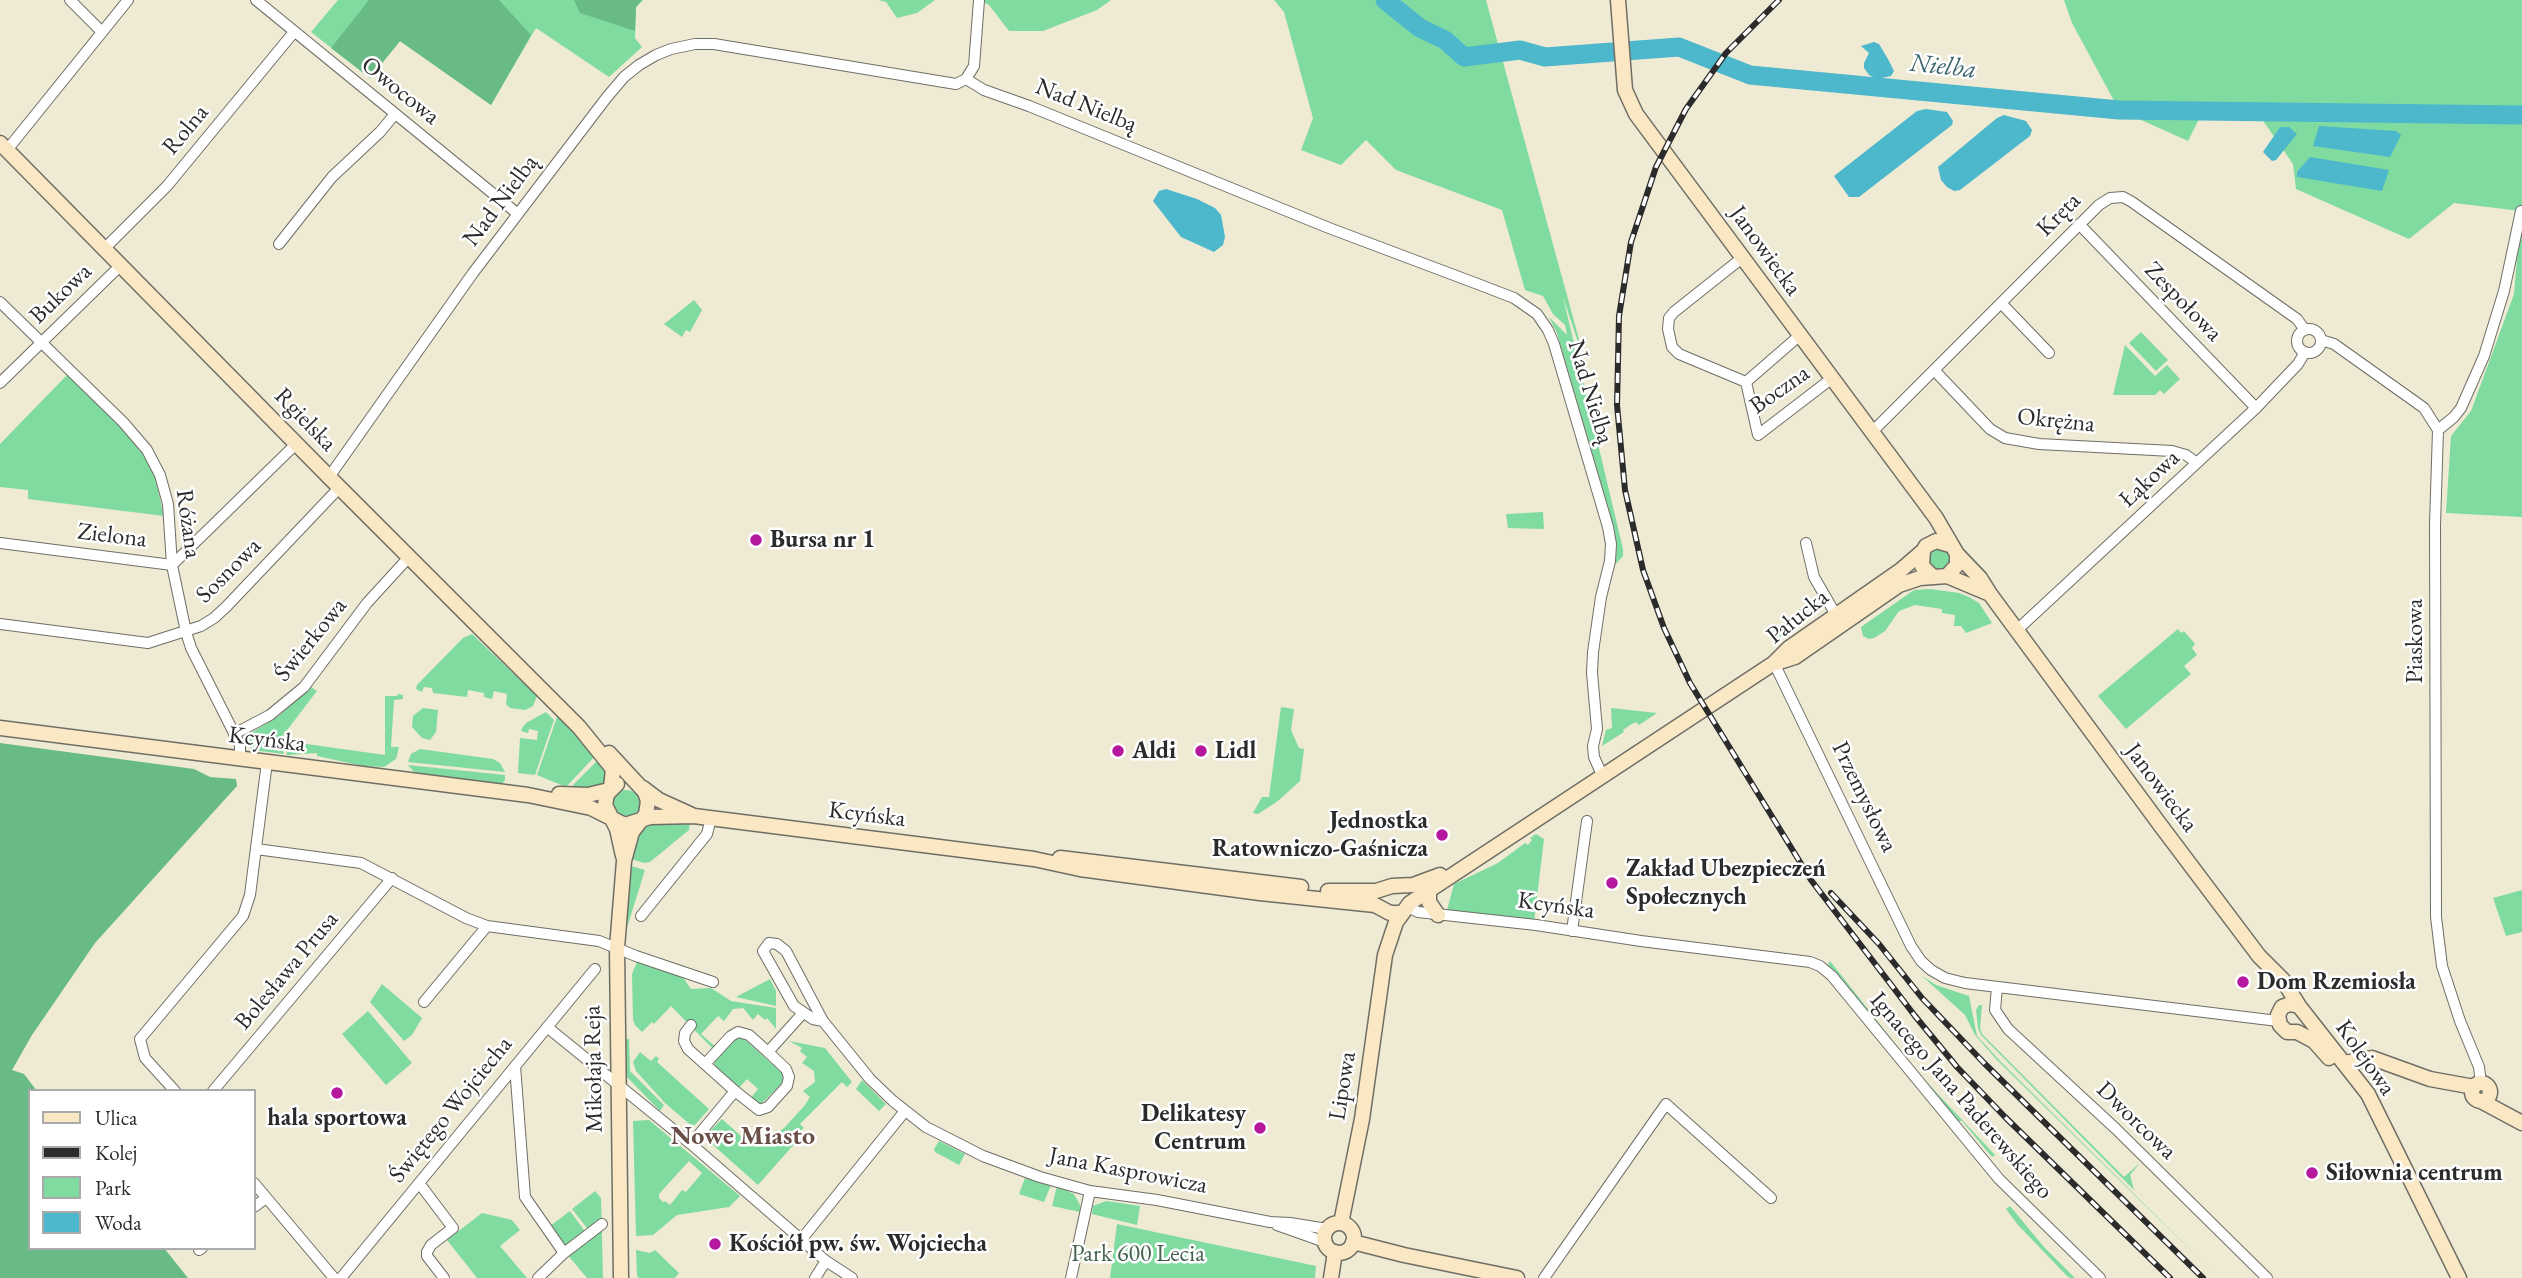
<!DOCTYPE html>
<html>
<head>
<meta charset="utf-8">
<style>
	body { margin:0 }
	#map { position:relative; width:2522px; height:1278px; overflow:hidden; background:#eeead3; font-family:"EB Garamond",serif }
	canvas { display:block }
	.legend { position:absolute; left:28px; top:1089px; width:228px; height:161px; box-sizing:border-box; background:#fff; border:2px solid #aaa; margin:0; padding:9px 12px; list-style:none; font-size:21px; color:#2b2b2b }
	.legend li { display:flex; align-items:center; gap:14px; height:35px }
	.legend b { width:35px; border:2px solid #aaa }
</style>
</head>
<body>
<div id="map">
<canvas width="2522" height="1278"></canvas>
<ul class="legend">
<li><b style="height:9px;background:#fae7c3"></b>Ulica</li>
<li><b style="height:9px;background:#2b2b2b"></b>Kolej</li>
<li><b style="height:19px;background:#80dba1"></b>Park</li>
<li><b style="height:19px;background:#4db7cb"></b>Woda</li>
</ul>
</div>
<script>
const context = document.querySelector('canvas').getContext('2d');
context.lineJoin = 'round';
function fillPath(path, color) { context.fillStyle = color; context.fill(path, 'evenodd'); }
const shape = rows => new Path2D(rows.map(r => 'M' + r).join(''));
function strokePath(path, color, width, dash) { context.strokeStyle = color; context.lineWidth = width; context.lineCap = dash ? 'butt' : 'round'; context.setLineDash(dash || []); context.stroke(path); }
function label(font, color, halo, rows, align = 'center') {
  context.font = font + ' "EB Garamond",serif'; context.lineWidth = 5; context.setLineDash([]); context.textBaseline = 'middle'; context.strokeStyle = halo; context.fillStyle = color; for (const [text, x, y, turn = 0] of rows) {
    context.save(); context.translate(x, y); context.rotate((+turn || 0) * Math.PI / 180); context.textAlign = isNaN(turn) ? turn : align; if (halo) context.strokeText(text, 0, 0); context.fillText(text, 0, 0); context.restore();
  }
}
fillPath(shape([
	[338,0,643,0,636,7,635,38,642,47,609,77,536,28,491,105,400,41,370,78,311,32],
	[878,0,935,0,917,13,897,18,886,2],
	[980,0,1111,0,1097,10,1043,31,1009,31,989,5],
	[1274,0,1486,0,1588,372,1563,297,1623,549,1623,556,1614,566,1614,535,1604,496,1557,333,1549,317,1567,335,1565,325,1553,314,1543,296,1525,290,1502,210,1396,170,1366,140,1341,165,1301,150,1313,118,1284,12],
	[2064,0,2522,0,2522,517,2446,513,2451,436,2471,411,2514,294,2521,211,2454,203,2409,239,2296,189,2293,164,2257,112,2203,111,2188,141,2119,110,2072,23],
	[694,300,702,310,690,332,686,330,682,337,664,324],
	[2141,332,2168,360,2156,371,2129,343],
	[2125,345,2155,376,2167,365,2180,379,2164,394,2160,390,2155,395,2113,395],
	[67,375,125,430,143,452,154,474,164,516,28,499,28,490,0,487,0,444],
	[1543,512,1544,529,1508,528,1506,514],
	'1927 559a12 12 0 1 1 24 0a12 12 0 1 1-24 0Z',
	[1930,589,1959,593,1969,597,1979,603,1992,623,1966,633,1961,626,1954,626,1955,615,1942,613,1942,609,1915,605,1899,611,1885,631,1874,638,1869,639,1863,636,1861,627,1914,590],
	[1799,609,1815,614,1781,637,1768,629,1786,623,1801,613],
	[2178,629,2181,633,2184,631,2195,644,2192,648,2197,655,2184,666,2191,674,2126,729,2098,696],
	[472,634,537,696,533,706,525,710,510,708,506,704,507,694,494,691,492,699,484,697,484,693,468,690,467,697,433,693,432,688,424,687,422,692,416,689,417,685,463,638],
	[311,687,317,691,281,738,284,754,252,750,245,741,249,734,279,716],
	[398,694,403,695,403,699,394,700,391,747,399,747,396,759,384,767,363,766,317,756,317,753,287,755,285,741,385,755,385,696,397,696],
	[1281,707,1294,709,1291,730,1299,748,1304,749,1300,781,1278,801,1258,814,1253,813,1262,797,1269,797],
	[423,708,438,710,436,732,430,740,422,738,412,727,413,716],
	[1611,708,1657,713,1639,725,1636,722,1630,725,1623,730,1624,732,1602,746,1606,730,1612,728],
	[546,712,554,720,535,775,518,773,520,738,537,740,538,731,529,729,528,733,521,731,522,728,526,723],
	[558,714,597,754,566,787,537,775],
	[420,749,493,759,500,763,505,772,408,762,411,754],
	[600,758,608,770,605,786,568,790],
	[408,765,505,775,505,780,502,784,497,785,427,776,414,772],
	'612 804a14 14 0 1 1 28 0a14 14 0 1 1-28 0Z',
	[661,819,690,823,689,830,650,862,644,863,631,859,632,847,643,826],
	[1536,834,1544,839,1534,922,1447,910,1454,884,1498,863,1525,843,1528,845,1532,840,1530,838],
	[631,866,645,870,624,937,628,898],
	[2522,890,2522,932,2506,936,2493,898],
	[638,960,682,976,691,989,711,988,731,1001,776,1008,776,1029,767,1018,765,1020,758,1014,753,1020,743,1008,733,1009,724,1021,718,1016,701,1034,718,1049,716,1052,671,1006,654,1024,652,1022,642,1032,635,1025,633,1019,632,974],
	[1830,961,1920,1075,1995,1155,1992,1157,1962,1121,1957,1121,1919,1076,1828,965],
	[1922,976,1936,985,1969,996,1977,1036,2001,1062,2219,1278,1997,1060,1975,1035,1965,1015],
	[770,979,776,991,776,1006,736,997],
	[382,984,422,1018,412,1035,404,1041,370,1002],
	[1979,1005,1982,1005,1980,1028,1982,1034,2124,1177,2140,1163,2130,1175,2134,1190,1981,1035,1978,1028,1976,1010],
	[368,1011,412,1063,386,1085,342,1034],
	[737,1038,744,1039,781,1072,784,1079,781,1084,761,1104,750,1099,758,1089,747,1079,738,1089,716,1069,714,1061,731,1041],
	[621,1039,629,1039,630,1071,664,1105,660,1111,626,1076],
	[789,1041,825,1048,852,1082,847,1087,842,1082,800,1124,804,1128,793,1137,797,1141,758,1185,704,1137,722,1119,741,1136,743,1133,750,1141,764,1141,776,1130,779,1132,785,1127,805,1105,810,1097,803,1091,815,1082,814,1071,802,1063,807,1057,800,1051,802,1048],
	[640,1052,651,1061,656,1056,659,1059,657,1062,709,1109,693,1127,665,1103,636,1071,633,1062],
	[862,1080,886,1104,879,1111,856,1089],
	[649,1120,709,1170,740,1196,729,1207,677,1215,653,1235,636,1236,633,1121],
	[689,1161,702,1173,686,1192,682,1190,670,1205,665,1201,663,1202,659,1198,659,1194],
	[939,1141,965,1154,959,1165,935,1152,934,1149],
	[1025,1178,1051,1185,1044,1202,1019,1194],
	[1057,1186,1074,1194,1080,1205,1080,1212,1052,1206],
	[595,1191,601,1198,603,1278,587,1278,546,1229,570,1211,587,1234,590,1232,572,1209],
	[1106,1201,1140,1206,1137,1225,1092,1214,1093,1206],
	[2010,1206,2044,1247,2075,1278,2070,1278,2066,1275,2018,1225,2006,1209],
	[482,1213,512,1220,520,1230,500,1246,527,1278,477,1278,447,1240],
	[1117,1224,1316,1266,1315,1278,1110,1278],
	[636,1250,650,1253,655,1250,679,1273,675,1278,639,1278,637,1276]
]), '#80dba1');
fillPath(shape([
	[369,0,499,0,531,35,491,105,400,41,370,78,331,48],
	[574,0,642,0,636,7,635,31,580,13],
	[0,743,194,769,210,777,236,779,237,786,227,797,95,943,32,1035,12,1070,24,1074,37,1091,30,1091,30,1248,164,1248,188,1278,0,1278]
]), '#68bb87');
fillPath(shape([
	[1874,42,1879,44,1888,59,1894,71,1891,76,1877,79,1869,75,1864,68,1864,63,1869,53,1861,46],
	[1926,109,1947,112,1953,121,1952,125,1859,197,1849,197,1834,176,1917,111],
	[2004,115,2026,121,2032,130,2030,136,1960,190,1954,191,1947,187,1941,180,1938,167,1997,118],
	[2319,126,2396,131,2401,135,2390,157,2313,146],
	[2280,127,2289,127,2297,134,2276,160,2272,161,2263,152],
	[2310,157,2389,170,2382,191,2297,177,2297,172],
	[1166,189,1197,199,1215,208,1221,215,1225,237,1223,245,1214,252,1181,237,1153,201,1159,191]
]), '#4db7cb');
strokePath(shape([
	[1385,0,1420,28,1445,40,1464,57,1520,50,1545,57,1679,47,1750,75,2119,110,2522,115]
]), '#4db7cb', 19);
const street = shape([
	[70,0,102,32],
	[256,0,518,214],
	[966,79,984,90,1029,106,1329,228,1483,286,1514,298,1537,314,1548,330,1554,344,1608,527,1611,544,1610,561,1601,597,1593,652,1592,673,1597,729,1593,746,1594,757,1602,775],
	[7,150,128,0],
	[2079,224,2256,408],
	[279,244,332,177,380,132,395,114],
	[104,249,167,186,294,32],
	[1742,258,1674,312,1669,318,1668,329,1672,347,1679,354,1746,382],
	[0,302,123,422,147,450,160,475,168,504,172,565,186,632,191,648,240,745,240,759],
	[2001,303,2049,353],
	'2297 341a12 12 0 1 1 24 0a12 12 0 1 1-24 0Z',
	[2321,340,2334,344,2424,408,2438,430,2435,525,2436,917,2442,966,2460,1021,2479,1067,2481,1084],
	[1934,370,1990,429,2005,438,2039,444,2172,451,2186,455,2197,463],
	[1746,382,1758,435,1831,379],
	[1746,382,1799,336],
	[0,383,121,265],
	[2438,430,2454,417,2461,408,2484,356,2504,291,2521,211],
	[1871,433,2099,205,2110,198,2123,197,2132,202,2297,319,2305,330],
	[329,477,473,273,607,97,624,77,639,65,656,55,671,49,695,44,714,44,956,84,966,79,974,66,979,0],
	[0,543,172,565,296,444],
	[1806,543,1814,577,1836,615],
	[0,624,148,643,201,626,214,618,226,607,339,488],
	[2017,630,2256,408,2298,364,2305,352],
	[1774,663,1911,946,1921,961,1931,970,1945,978,1965,983,2278,1021],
	[234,734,270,715,304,687,367,603,409,557],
	[256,849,361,863,466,918,487,926,599,941,636,956,713,982],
	[1408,907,1418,912,1536,925,1641,941,1810,962,1820,966,1832,976,1999,1179,2100,1278],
	[641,916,707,834,711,818],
	[1572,931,1587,821],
	[769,943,777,944,786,951,823,1021,813,1019,794,1006,763,951,769,943],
	[1997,987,1995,1010,2008,1029,2116,1129,2267,1278],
	[424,1002,487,926],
	[823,1021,870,1079,893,1101,926,1127,983,1156,1040,1177,1090,1191,1157,1200,1270,1222,1290,1223,1327,1229],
	[547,1027,691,1144,826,1261,852,1278],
	[705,1064,731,1036,738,1032,749,1035,768,1052,803,1013],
	[515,1066,525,1197,564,1253,538,1278],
	[175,1091,145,1058,140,1039,243,916,250,895,267,762],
	[213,1091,392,878],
	[735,1091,759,1110,768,1107,787,1086,789,1077,786,1069,768,1052],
	[691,1144,735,1091,688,1049,684,1041,685,1033,691,1025],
	[254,1183,334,1278],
	[419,1183,453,1228,431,1245,427,1252,427,1256,444,1278],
	[254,1207,266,1198],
	[1277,1225,1325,1242],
	[801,1240,905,1111],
	[199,1250,202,1248],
	[564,1253,602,1224],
	[341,1278,595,969],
	[815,1278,826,1261],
	[1071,1278,1090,1191],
	[1544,1278,1666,1104,1771,1198]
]);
const secondary = shape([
	[1618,0,1625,90,1636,114,1936,518,1957,554,1980,578,1990,594,2161,826,2259,956,2283,980,2299,1006,2368,1094,2459,1278],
	[0,143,329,477,579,727,613,769,611,788],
	[1947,576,1990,594],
	[1933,577,1922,566,1923,551,1926,546,1936,541,1950,545],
	[1776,663,1795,657,1899,585,1920,578,1947,576,1957,565,1957,554],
	[0,728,528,795,591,808,625,825,650,817,694,816,1034,859,1080,869,1260,893,1375,905,1390,913,1402,913],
	[609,753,645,792,648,801,646,814,632,832,624,861,617,948,621,1278],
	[617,784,607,794,605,805,617,829,623,856],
	[643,788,659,800,692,815],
	[559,794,588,795,609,790],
	[1060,858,1301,887],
	[1429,889,1429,902,1438,915],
	[1328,891,1376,891,1392,886,1413,885,1440,875],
	[2299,1006,2290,1004,2282,1007,2278,1015,2280,1025,2287,1032,2297,1032,2314,1041,2329,1058],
	[2344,1063,2372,1058,2430,1079,2474,1087],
	'2472 1092a9 9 0 1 1 18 0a9 9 0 1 1-18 0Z',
	[2481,1101,2522,1123],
	[1341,1223,1362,1119,1385,955,1396,922,1410,903,1774,663,1789,648,1901,570,1923,551],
	'1324 1238a15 15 0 1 1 30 0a15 15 0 1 1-30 0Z',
	[1353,1242,1404,1255,1517,1278],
	[1331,1278,1335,1252]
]);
strokePath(street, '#6f6e66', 12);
strokePath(secondary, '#6f6e66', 17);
strokePath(street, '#fff', 10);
strokePath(secondary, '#fae7c3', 14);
const rail = shape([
	[1779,0,1726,53,1686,109,1656,167,1631,242,1619,316,1617,405,1625,490,1643,570,1664,628,1690,683,1811,880,1915,1016,1957,1067,2005,1117,2170,1278],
	[1831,893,1879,944,1922,998,1984,1063,2203,1278]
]);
strokePath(rail, '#2b2b2b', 6);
strokePath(rail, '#fff', 3.5, [10]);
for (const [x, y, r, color] of [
	[756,540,7,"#b5179e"],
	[1118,751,7,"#b5179e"],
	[1201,751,7,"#b5179e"],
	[1442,835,7,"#b5179e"],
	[1612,883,7,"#b5179e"],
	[2243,982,7,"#b5179e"],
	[337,1093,7,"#b5179e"],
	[1260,1128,7,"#b5179e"],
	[2312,1173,7,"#b5179e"],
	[715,1244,7,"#b5179e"]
]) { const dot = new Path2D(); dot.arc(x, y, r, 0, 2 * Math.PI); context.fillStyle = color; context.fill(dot); strokePath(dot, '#fff', 2.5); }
label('24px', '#2b2b2b', '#fff', [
	["Owocowa",400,91,39],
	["Nad Nielbą",1086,106,22],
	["Rolna",186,130,-50],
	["Nad Nielbą",501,201,-53],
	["Kręta",2059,215,-45],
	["Janowiecka",1765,251,54],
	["Bukowa",61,294,-44],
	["Zespołowa",2183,302,46],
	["Boczna",1780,390,-35],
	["Nad Nielbą",1590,392,73],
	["Rgielska",305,420,46],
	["Okrężna",2056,421,6],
	["Łąkowa",2150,479,-43],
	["Różana",188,524,82],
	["Zielona",112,536,7],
	["Sosnowa",229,571,-45],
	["Pałucka",1798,617,-39],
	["Świerkowa",311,640,-51],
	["Piaskowa",2415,641,-90],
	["Kcyńska",267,740,7],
	["Janowiecka",2161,788,53],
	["Przemysłowa",1864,797,64],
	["Kcyńska",867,815,7],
	["Kcyńska",1556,906,8],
	["Bolesława Prusa",287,971,-50],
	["Kolejowa",2365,1058,55],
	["Mikołaja Reja",594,1069,-91],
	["Lipowa",1343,1086,-81],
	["Ignacego Jana Paderewskiego",1961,1096,49],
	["Świętego Wojciecha",451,1110,-51],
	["Dworcowa",2136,1121,44],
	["Jana Kasprowicza",1128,1171,11]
]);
label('bold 24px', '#2b2b2b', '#fff', [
	["Bursa nr 1",770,540],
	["Aldi",1132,751],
	["Lidl",1215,751],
	["Jednostka",1428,821,"right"],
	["Ratowniczo-Gaśnicza",1428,849,"right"],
	["Zakład Ubezpieczeń",1626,869],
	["Społecznych",1626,897],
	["Dom Rzemiosła",2257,982],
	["Delikatesy",1246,1114,"right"],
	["Centrum",1246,1142,"right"],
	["hala sportowa",337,1118,"center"],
	["Siłownia centrum",2326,1173],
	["Kościół pw. św. Wojciecha",729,1244]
], 'left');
label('24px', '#44604e', '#fff', [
	["Park 600 Lecia",1138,1254]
]);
label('italic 26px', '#39636b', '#fff', [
	["Nielba",1943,67,6]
]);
label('bold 26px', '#694f48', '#fff', [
	["Nowe Miasto",743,1137]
]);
</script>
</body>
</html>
